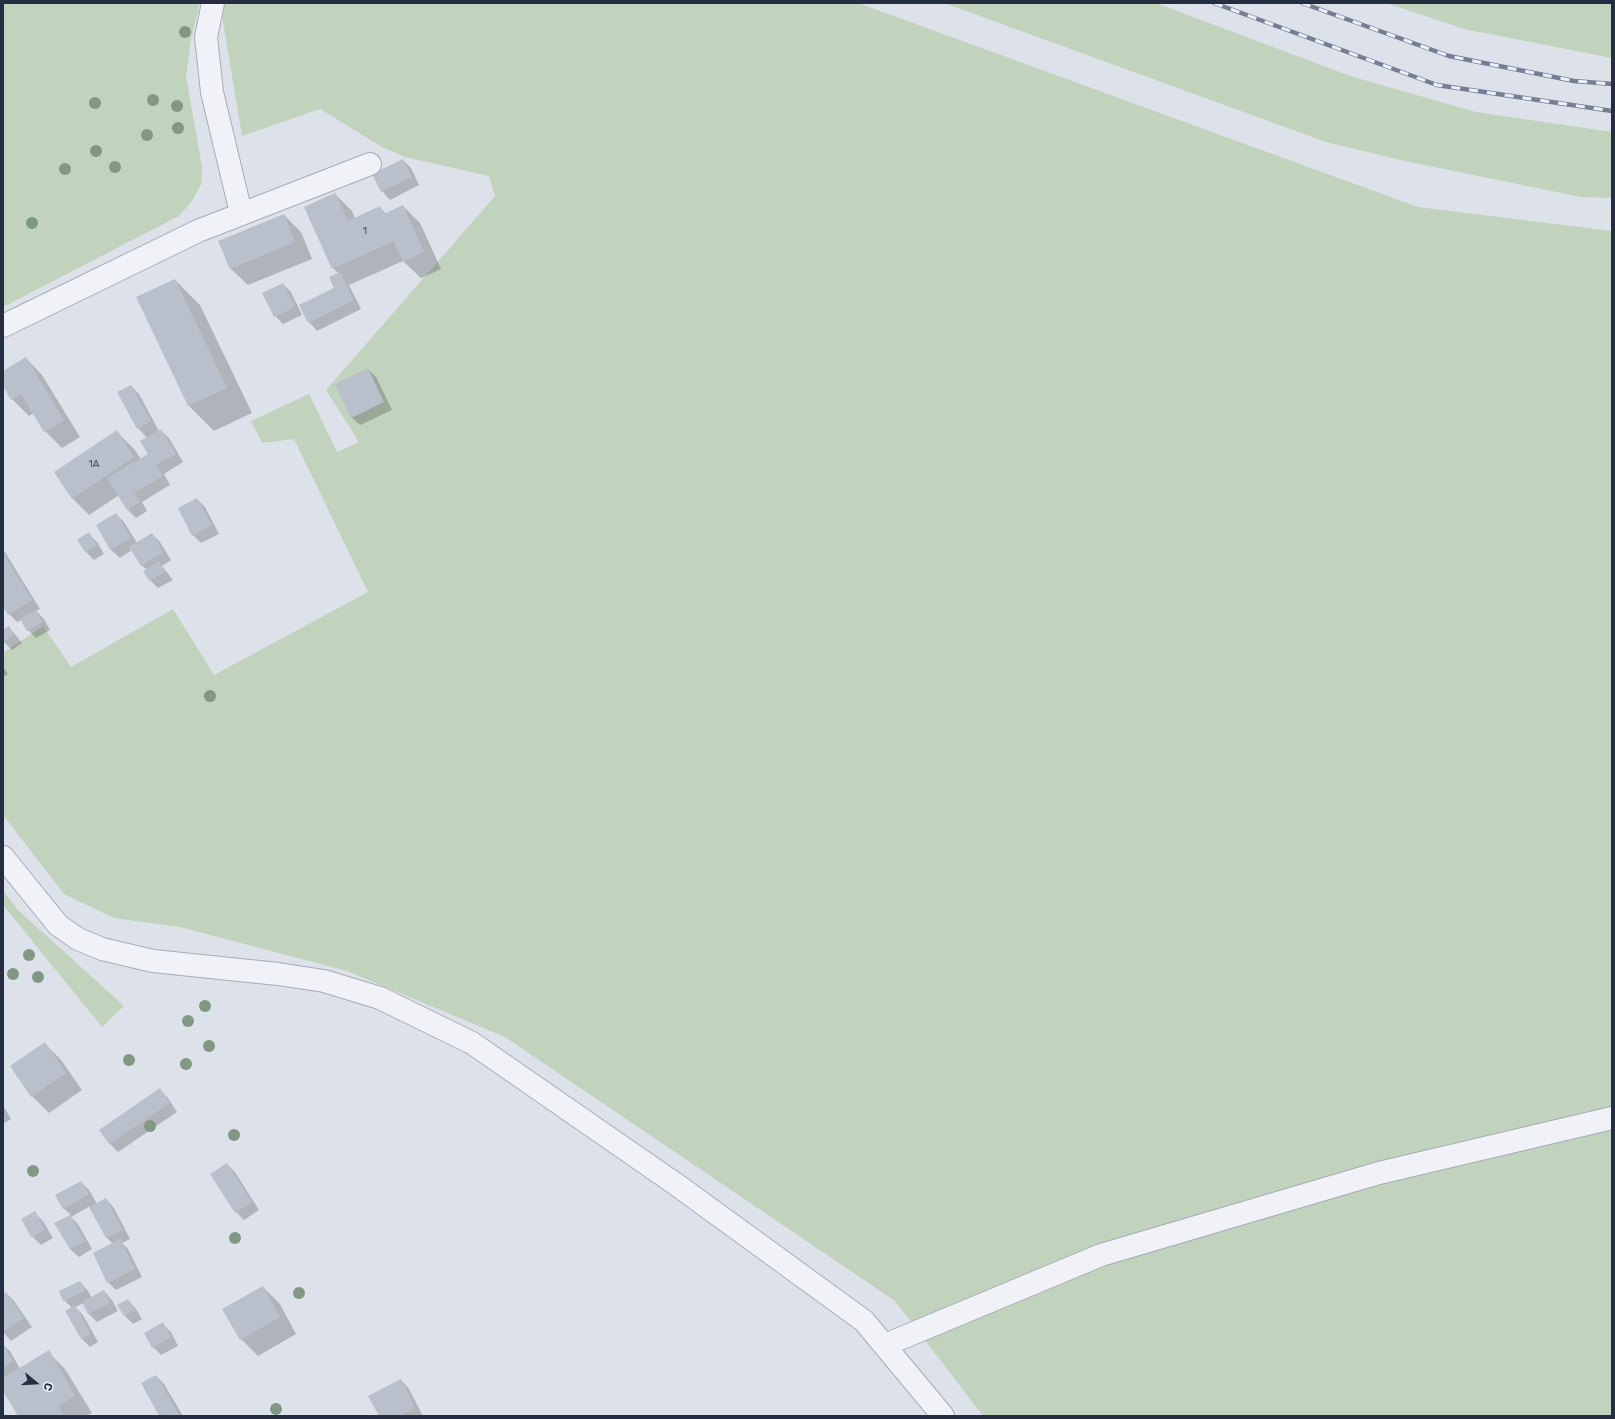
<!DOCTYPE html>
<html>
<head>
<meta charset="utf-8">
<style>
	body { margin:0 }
	#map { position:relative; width:1615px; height:1419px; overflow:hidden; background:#dde1e9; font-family:Rubik,sans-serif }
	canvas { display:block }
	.frame { position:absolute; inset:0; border:4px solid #252d41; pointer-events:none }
	.north { position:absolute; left:16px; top:1363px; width:40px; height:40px; -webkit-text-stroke:3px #edf0f6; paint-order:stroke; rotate:108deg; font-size:11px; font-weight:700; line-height:16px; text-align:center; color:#252d41 }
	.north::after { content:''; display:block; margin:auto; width:14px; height:18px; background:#252d41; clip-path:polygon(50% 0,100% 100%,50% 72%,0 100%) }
</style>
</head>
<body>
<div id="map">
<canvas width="1615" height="1419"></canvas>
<div class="frame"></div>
<div class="north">С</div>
</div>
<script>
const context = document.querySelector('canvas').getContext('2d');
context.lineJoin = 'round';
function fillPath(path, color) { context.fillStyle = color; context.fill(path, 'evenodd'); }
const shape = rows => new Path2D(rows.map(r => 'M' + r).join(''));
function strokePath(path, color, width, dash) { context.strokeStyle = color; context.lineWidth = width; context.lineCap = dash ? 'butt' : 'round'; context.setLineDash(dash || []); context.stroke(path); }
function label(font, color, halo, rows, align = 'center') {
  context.font = font + ' Rubik,sans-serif'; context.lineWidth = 4; context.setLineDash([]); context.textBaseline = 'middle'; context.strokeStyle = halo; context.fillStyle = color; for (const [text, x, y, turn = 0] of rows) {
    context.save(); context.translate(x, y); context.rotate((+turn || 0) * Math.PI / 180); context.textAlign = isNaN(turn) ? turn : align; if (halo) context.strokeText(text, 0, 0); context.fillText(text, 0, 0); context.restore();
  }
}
fillPath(shape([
	[3,3,200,3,191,39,186,76,202,167,201,185,192,201,179,216,3,307],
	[220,3,858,3,1418,207,1612,231,1612,1416,983,1416,895,1301,505,1037,347,971,180,927,114,918,64,894,3,815,3,653,43,626,71,667,173,609,214,675,368,592,294,439,262,443,251,421,309,394,337,452,359,442,326,390,495,196,489,176,405,157,382,147,320,109,242,136],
	[944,3,1156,3,1350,76,1476,112,1612,132,1612,198,1581,197,1405,161,1326,142],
	[1386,3,1612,3,1612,58,1464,29],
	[3,891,18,910,124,1006,102,1027,3,905]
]), '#c1d3bd');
fillPath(shape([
	[403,160,411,168,419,185,390,200,382,191],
	[335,194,352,211,355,219,380,207,386,214,403,206,420,223,441,269,421,278,403,261,349,285,361,309,317,331,309,322,335,288,339,274,333,268],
	[284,215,301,232,312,259,248,285,231,269],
	[175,280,200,305,252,413,214,431,189,406,137,298],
	[283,284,291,292,302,315,283,324,275,316],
	[26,358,42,375,80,437,62,448,45,431,34,413,29,416,12,399,3,384,3,372],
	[368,369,376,377,392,410,360,425,351,417],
	[131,386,139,394,159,431,160,430,169,438,183,462,164,474,170,485,142,502,147,511,136,518,127,509,119,495,89,515,72,498,117,432,134,449,141,459,150,454,147,438,138,428],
	[197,499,205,507,219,534,201,543,193,535],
	[116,514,124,522,137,543,152,534,160,542,171,560,162,566,173,580,158,588,150,580,147,570,141,565,132,550,120,558,111,550,97,526],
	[89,534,97,542,104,554,94,560,86,552,79,540],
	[3,549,40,609,36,611,44,619,50,630,36,638,28,630,22,620,17,622,9,614,3,604],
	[9,627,22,643,12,650,3,641,3,631],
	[3,667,8,674,3,677],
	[44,1043,61,1060,82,1090,49,1113,32,1096],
	[160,1090,168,1098,177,1112,118,1152,110,1144,100,1130],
	[3,1105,11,1119,3,1124],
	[227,1164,235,1172,259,1210,244,1220,236,1212],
	[81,1182,89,1190,97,1204,106,1199,114,1208,130,1239,122,1243,128,1249,142,1277,116,1290,108,1282,113,1244,107,1238,90,1206,71,1217,78,1224,92,1249,79,1257,70,1249,56,1224,71,1215,63,1208],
	[34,1212,43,1221,53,1238,41,1245,32,1236,23,1219],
	[80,1282,88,1291,92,1298,104,1291,112,1300,118,1311,97,1322,89,1314,84,1303,75,1307,83,1315,98,1342,90,1347,82,1339,72,1308,64,1300],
	[263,1287,280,1304,296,1334,258,1356,241,1339],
	[6,1293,14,1301,32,1327,11,1341,3,1332,3,1295],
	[128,1300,136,1309,142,1319,133,1324,125,1316],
	[162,1324,171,1332,178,1346,161,1355,153,1347],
	[3,1345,10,1351,20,1369,48,1352,65,1369,92,1413,86,1416,19,1416,3,1389],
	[156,1376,164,1384,183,1416,161,1416],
	[401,1380,409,1389,423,1416,380,1416]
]), '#0003');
fillPath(shape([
	[403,159,412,177,381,192,372,174],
	[335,193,348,221,380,206,384,214,403,205,424,252,403,262,394,241,332,269,304,207],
	[284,214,295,242,230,269,218,241],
	[340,272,354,300,308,323,299,305,334,288,329,277],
	[175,279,227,388,188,406,136,297],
	[283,283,295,307,274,317,262,293],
	[26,357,64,420,44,432,21,394,11,400,3,386,3,371],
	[368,368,384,402,351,418,335,384],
	[131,385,151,421,137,429,117,392],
	[161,429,176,454,156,465,163,476,134,493,140,502,127,510,107,478,148,454,140,441],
	[117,430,134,457,72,499,54,472],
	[197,498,212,525,192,536,178,508],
	[116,513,131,538,110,550,96,525],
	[89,532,97,545,85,552,77,540],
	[152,533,163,552,141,566,129,547],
	[3,553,32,600,8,615,3,606],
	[159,561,165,571,149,581,143,571],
	[35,610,43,622,27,631,20,619],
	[9,626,14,635,3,642,3,630],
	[45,1042,66,1073,31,1097,10,1066],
	[160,1088,170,1103,109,1144,99,1130],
	[227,1163,252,1202,235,1213,210,1174],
	[81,1181,89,1194,63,1209,55,1195],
	[106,1198,123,1230,106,1238,89,1207],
	[35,1211,45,1230,31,1237,21,1219],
	[70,1215,85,1241,70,1249,54,1223],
	[120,1239,135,1269,107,1283,93,1253],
	[80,1281,85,1291,63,1301,59,1291],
	[263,1286,280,1317,240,1340,222,1309],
	[104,1290,110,1303,88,1314,82,1302],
	[6,1292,24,1318,3,1332,3,1294],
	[128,1299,135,1310,124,1316,117,1305],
	[75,1305,91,1334,81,1339,65,1311],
	[163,1322,171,1337,152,1348,144,1333],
	[3,1344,13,1361,3,1367],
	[49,1350,75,1396,58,1406,64,1416,18,1416,3,1391,3,1378],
	[156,1375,179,1415,176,1416,159,1416,141,1383],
	[401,1379,415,1408,400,1416,379,1416,368,1396]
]), '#babfcc');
const minor = shape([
	[213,3,206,37,212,92,241,213],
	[3,326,198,231,370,164],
	[3,857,58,925,78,939,102,949,153,961,278,974,324,981,380,998,472,1043,677,1185,864,1321,943,1416],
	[885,1345,1101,1255,1379,1173,1612,1118]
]);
strokePath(minor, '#a6abb7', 24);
strokePath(minor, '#f0f2f7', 22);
const rail = shape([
	[1214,3,1437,85,1612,111],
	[1302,3,1449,56,1574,81,1612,84]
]);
strokePath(rail, '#757e94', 4.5);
strokePath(rail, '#edf0f6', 3, [9]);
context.fillStyle = '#819984';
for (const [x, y] of [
	[185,32],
	[153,100],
	[95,103],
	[177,106],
	[178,128],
	[147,135],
	[96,151],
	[115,167],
	[65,169],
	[32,223],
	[210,696],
	[29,955],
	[13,974],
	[38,977],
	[205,1006],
	[188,1021],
	[209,1046],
	[129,1060],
	[186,1064],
	[150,1126],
	[234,1135],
	[33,1171],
	[235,1238],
	[299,1293],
	[276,1409]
]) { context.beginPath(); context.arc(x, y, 6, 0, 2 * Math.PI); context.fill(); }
label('10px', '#4a5264', null, [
	["1",365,231],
	["1А",94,464]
]);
</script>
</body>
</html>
